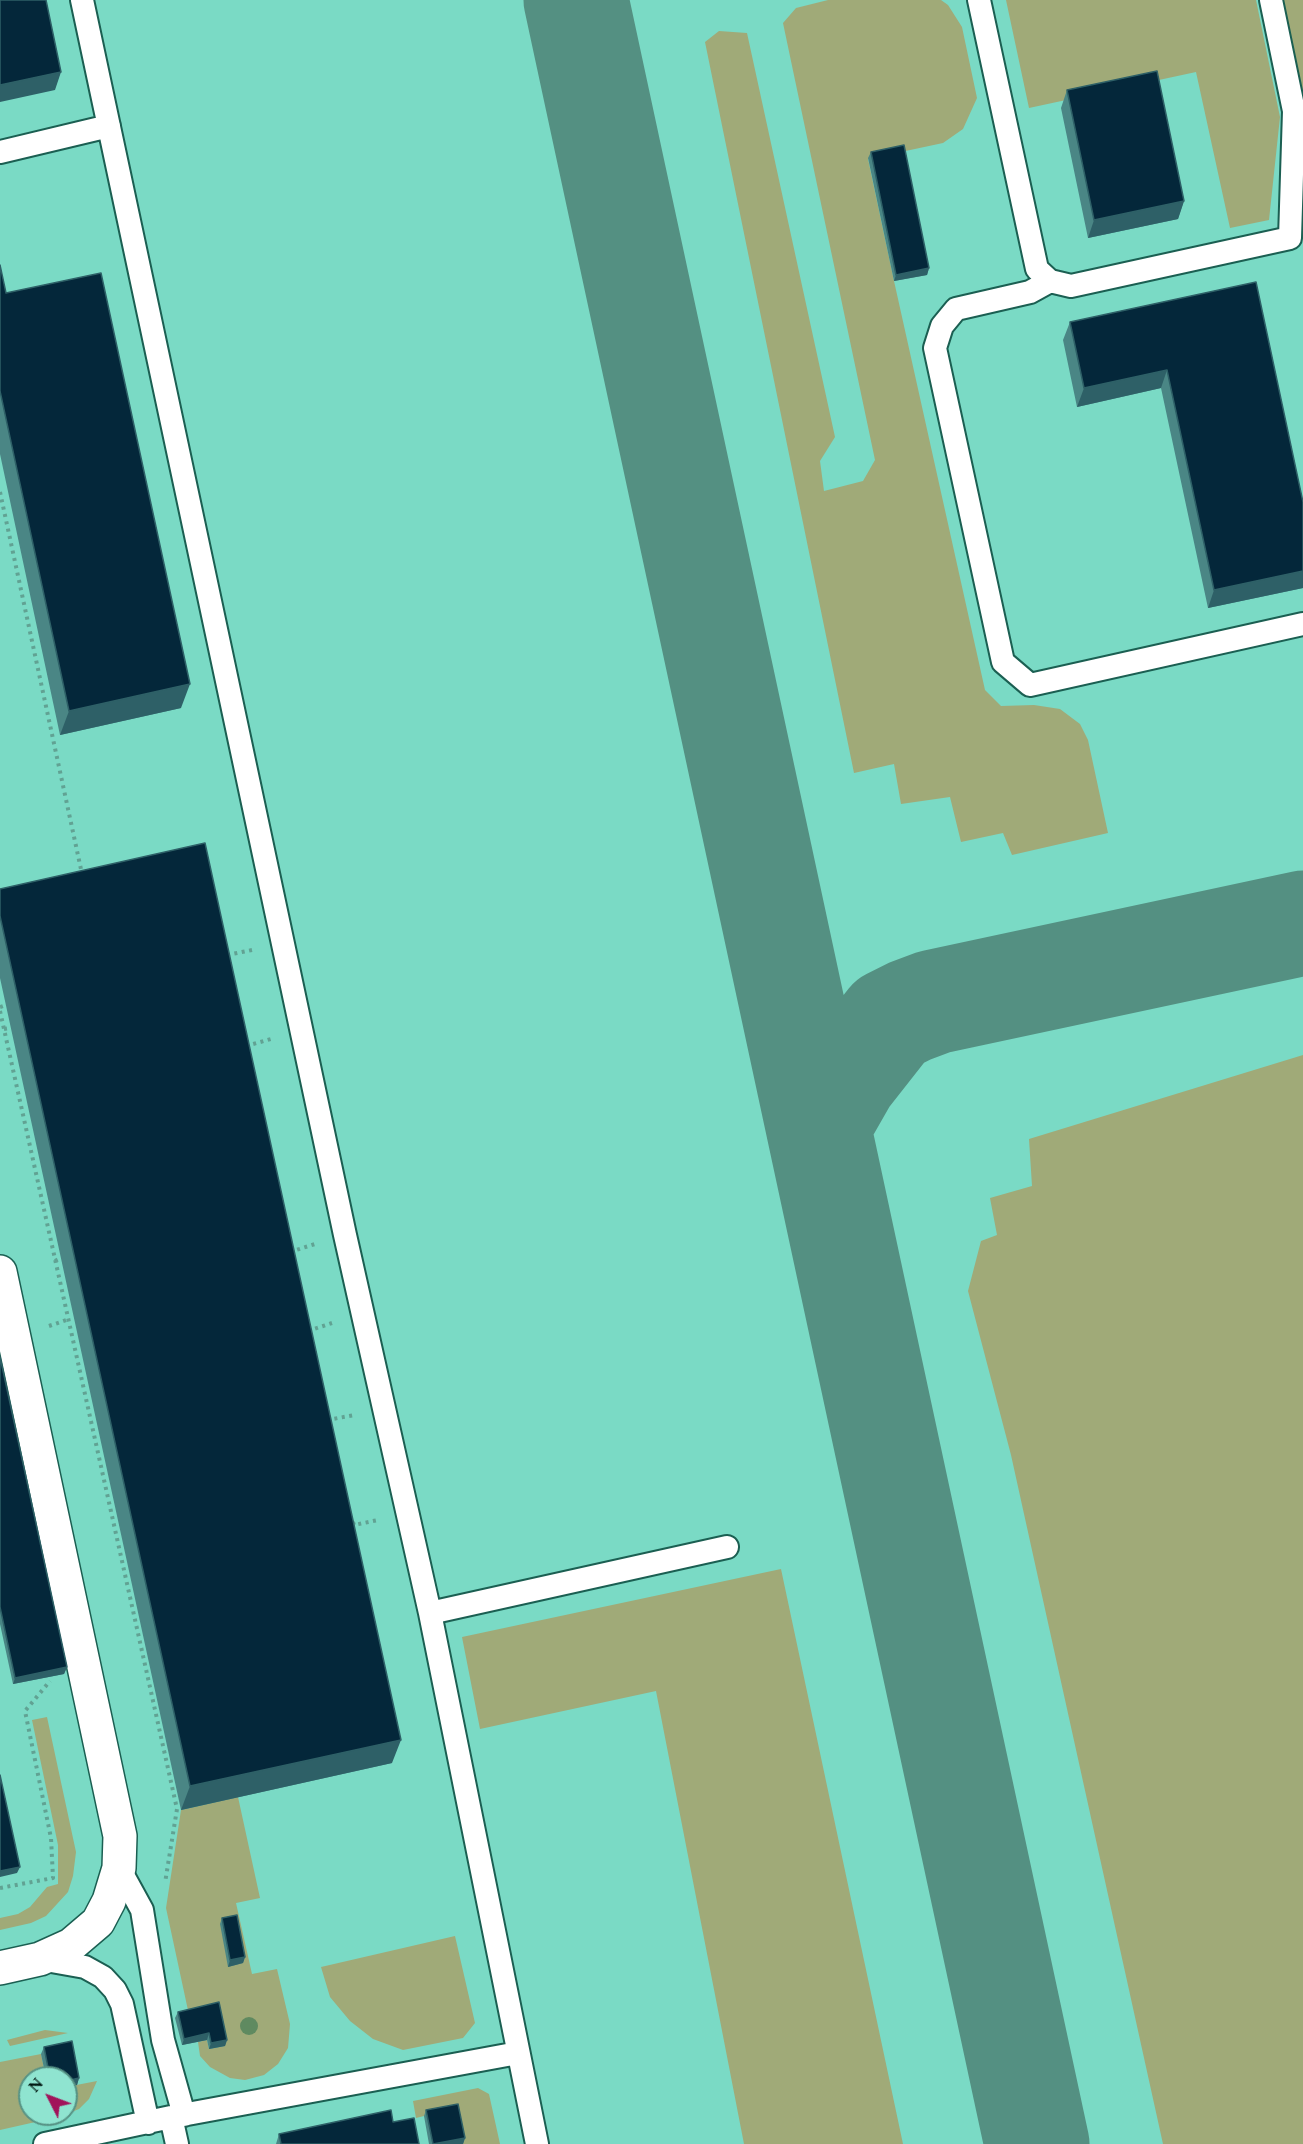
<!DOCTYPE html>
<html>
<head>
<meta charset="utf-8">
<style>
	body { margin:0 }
	#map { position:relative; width:1303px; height:2144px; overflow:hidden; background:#8fe4d0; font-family:Spectral,serif }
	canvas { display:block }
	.north { position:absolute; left:18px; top:2066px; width:60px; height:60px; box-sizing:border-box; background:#8fe4d0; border:2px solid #569284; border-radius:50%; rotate:312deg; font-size:16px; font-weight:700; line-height:24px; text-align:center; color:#001611 }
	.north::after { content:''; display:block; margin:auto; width:21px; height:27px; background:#a1135a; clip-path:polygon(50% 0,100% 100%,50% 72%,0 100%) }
</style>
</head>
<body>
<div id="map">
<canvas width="1303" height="2144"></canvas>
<div class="north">N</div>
</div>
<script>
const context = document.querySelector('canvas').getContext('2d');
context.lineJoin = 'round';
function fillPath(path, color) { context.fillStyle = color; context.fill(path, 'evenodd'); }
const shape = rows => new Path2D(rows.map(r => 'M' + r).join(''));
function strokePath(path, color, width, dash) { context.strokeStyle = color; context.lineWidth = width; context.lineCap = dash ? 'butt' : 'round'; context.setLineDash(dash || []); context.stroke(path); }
fillPath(shape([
	[0,0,1303,0,1303,2144,0,2144],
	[30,2078,66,2078,66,2114,30,2114]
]), '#7adac5');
fillPath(shape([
	[828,0,941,0,948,5,962,27,977,98,963,129,943,143,868,159,894,281,985,690,1001,706,1034,705,1060,709,1080,724,1088,740,1108,833,1012,855,1003,833,961,842,950,797,901,804,894,764,854,773,705,42,719,31,747,33,835,437,820,461,824,491,863,481,875,460,783,23,796,8],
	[1006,0,1256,0,1280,117,1269,220,1230,228,1196,72,1029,108],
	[1281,0,1303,0,1303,107],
	[1303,1055,1303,2144,1163,2144,1011,1455,968,1291,981,1241,997,1235,990,1198,1032,1186,1029,1139],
	[781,1569,903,2144,744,2144,656,1691,480,1729,462,1637],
	[47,1717,76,1852,73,1876,68,1892,46,1916,31,1923,0,1930,0,1918,18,1914,30,1907,47,1887,58,1884,58,1845,32,1720],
	[238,1797,260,1898,236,1903,252,1974,277,1969,290,2024,288,2048,278,2064,264,2075,245,2080,230,2078,210,2067,200,2056,198,2042,207,2040,209,2049,224,2046,189,2015,166,1908,181,1810],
	[455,1936,475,2023,463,2038,403,2050,373,2039,350,2021,330,1997,321,1967],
	[45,2030,68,2033,10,2046,7,2040],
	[41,2054,46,2078,30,2078,30,2114,66,2114,66,2087,97,2081,89,2099,79,2109,62,2116,0,2130,0,2062],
	[478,2088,489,2094,500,2144,463,2144,424,2116,416,2118,413,2101]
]), '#a0aa78');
strokePath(shape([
	[576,0,1037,2144],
	[818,1126,846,1077,890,1021,910,1011,934,1002,1303,923]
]), '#549082', 105);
const service = shape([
	[82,0,345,1235,430,1613,537,2144],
	[979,0,1037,269,1050,281,1071,286,1290,238,1294,111,1271,0],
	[0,152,109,126],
	[1050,281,1030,292,956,309,942,326,935,348,1003,662,1030,685,1303,624],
	[430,1613,727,1547],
	[119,1868,142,1910,163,2040,184,2115],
	[40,1959,85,1967,103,1977,115,1990,122,2004,148,2123],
	[171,2117,177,2144],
	[45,2144,171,2117,518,2053]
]);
const minor = shape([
	[0,1272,120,1836,119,1868,109,1901,98,1922,71,1945,40,1959,0,1968]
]);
strokePath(service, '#1b5f52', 26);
strokePath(minor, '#1b5f52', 36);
strokePath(shape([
	[0,492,82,874],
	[227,955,252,950],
	[0,1007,6,1005],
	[0,1011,177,1809,165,1883],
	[4,1029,11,1028],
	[246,1046,271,1039],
	[290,1252,315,1244],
	[55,1261,61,1258],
	[49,1326,69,1319],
	[308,1331,332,1323],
	[327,1420,355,1415],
	[353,1522,354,1525,378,1520],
	[0,1888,53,1878,51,1838,25,1711,50,1681]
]), '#61a293', 4, [3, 4.5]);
strokePath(service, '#fff', 22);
strokePath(minor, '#fff', 33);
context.fillStyle = '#5f8a60';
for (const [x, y] of [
	[249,2026]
]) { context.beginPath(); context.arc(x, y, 9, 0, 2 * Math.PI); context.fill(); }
fillPath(shape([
	[1067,90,1184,201,1178,219,1088,238,1061,108],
	[871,152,929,268,927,275,894,281,868,158],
	[0,265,6,293,181,708,60,735,0,454],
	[1256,282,1303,502,1303,588,1208,608,1161,388,1077,407,1063,340,1070,322],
	[0,889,392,1763,181,1810,0,978],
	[0,1357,67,1667,64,1674,13,1684,0,1624],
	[222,1918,245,1957,243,1963,228,1967,220,1924],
	[178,2012,227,2040,225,2046,209,2049,207,2040,182,2045,175,2018],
	[44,2047,79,2078,77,2085,66,2087,66,2078,46,2078,41,2054],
	[426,2110,465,2138,463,2144,429,2144,424,2116],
	[393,2122,419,2144,276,2144,279,2134]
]), '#4a8685');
fillPath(shape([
	[61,72,55,90,0,102,0,85],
	[1184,201,1178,219,1088,238,1094,220],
	[929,268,927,275,894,281,896,275],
	[1167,370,1161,388,1077,407,1084,388],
	[1303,571,1303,588,1208,608,1214,590],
	[190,684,181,708,60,735,69,711],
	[67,1667,64,1674,13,1684,15,1678],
	[401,1740,392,1763,181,1810,190,1786],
	[20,1867,17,1873,0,1877,0,1871],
	[245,1957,243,1963,228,1967,230,1960],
	[209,2033,207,2040,182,2045,184,2039],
	[227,2040,225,2046,209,2049,211,2043],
	[79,2078,77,2085,66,2087,66,2081],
	[465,2138,463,2144,434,2144]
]), '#2e6067');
const building = shape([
	[0,0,46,0,61,72,0,85,0,0],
	[1157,71,1184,201,1094,220,1067,90,1157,71],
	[904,145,929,268,896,275,871,152,904,145],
	[0,265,6,293,101,273,190,684,69,711,0,391,0,265],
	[1256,282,1303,502,1303,571,1214,590,1167,370,1084,388,1070,322,1256,282],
	[205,843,401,1740,190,1786,0,916,0,889,205,843],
	[0,1357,67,1667,15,1678,0,1607,0,1357],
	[0,1775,20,1867,0,1871,0,1775],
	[237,1915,245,1957,230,1960,222,1918,237,1915],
	[219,2002,227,2040,211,2043,209,2033,184,2039,178,2012,219,2002],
	[72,2041,79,2078,66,2081,66,2078,50,2078,44,2047,72,2041],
	[458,2104,465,2138,433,2144,426,2110,458,2104],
	[391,2110,393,2122,414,2118,419,2144,281,2144,279,2134,391,2110]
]);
fillPath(building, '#04273a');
strokePath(building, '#2e6067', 1.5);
</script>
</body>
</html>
